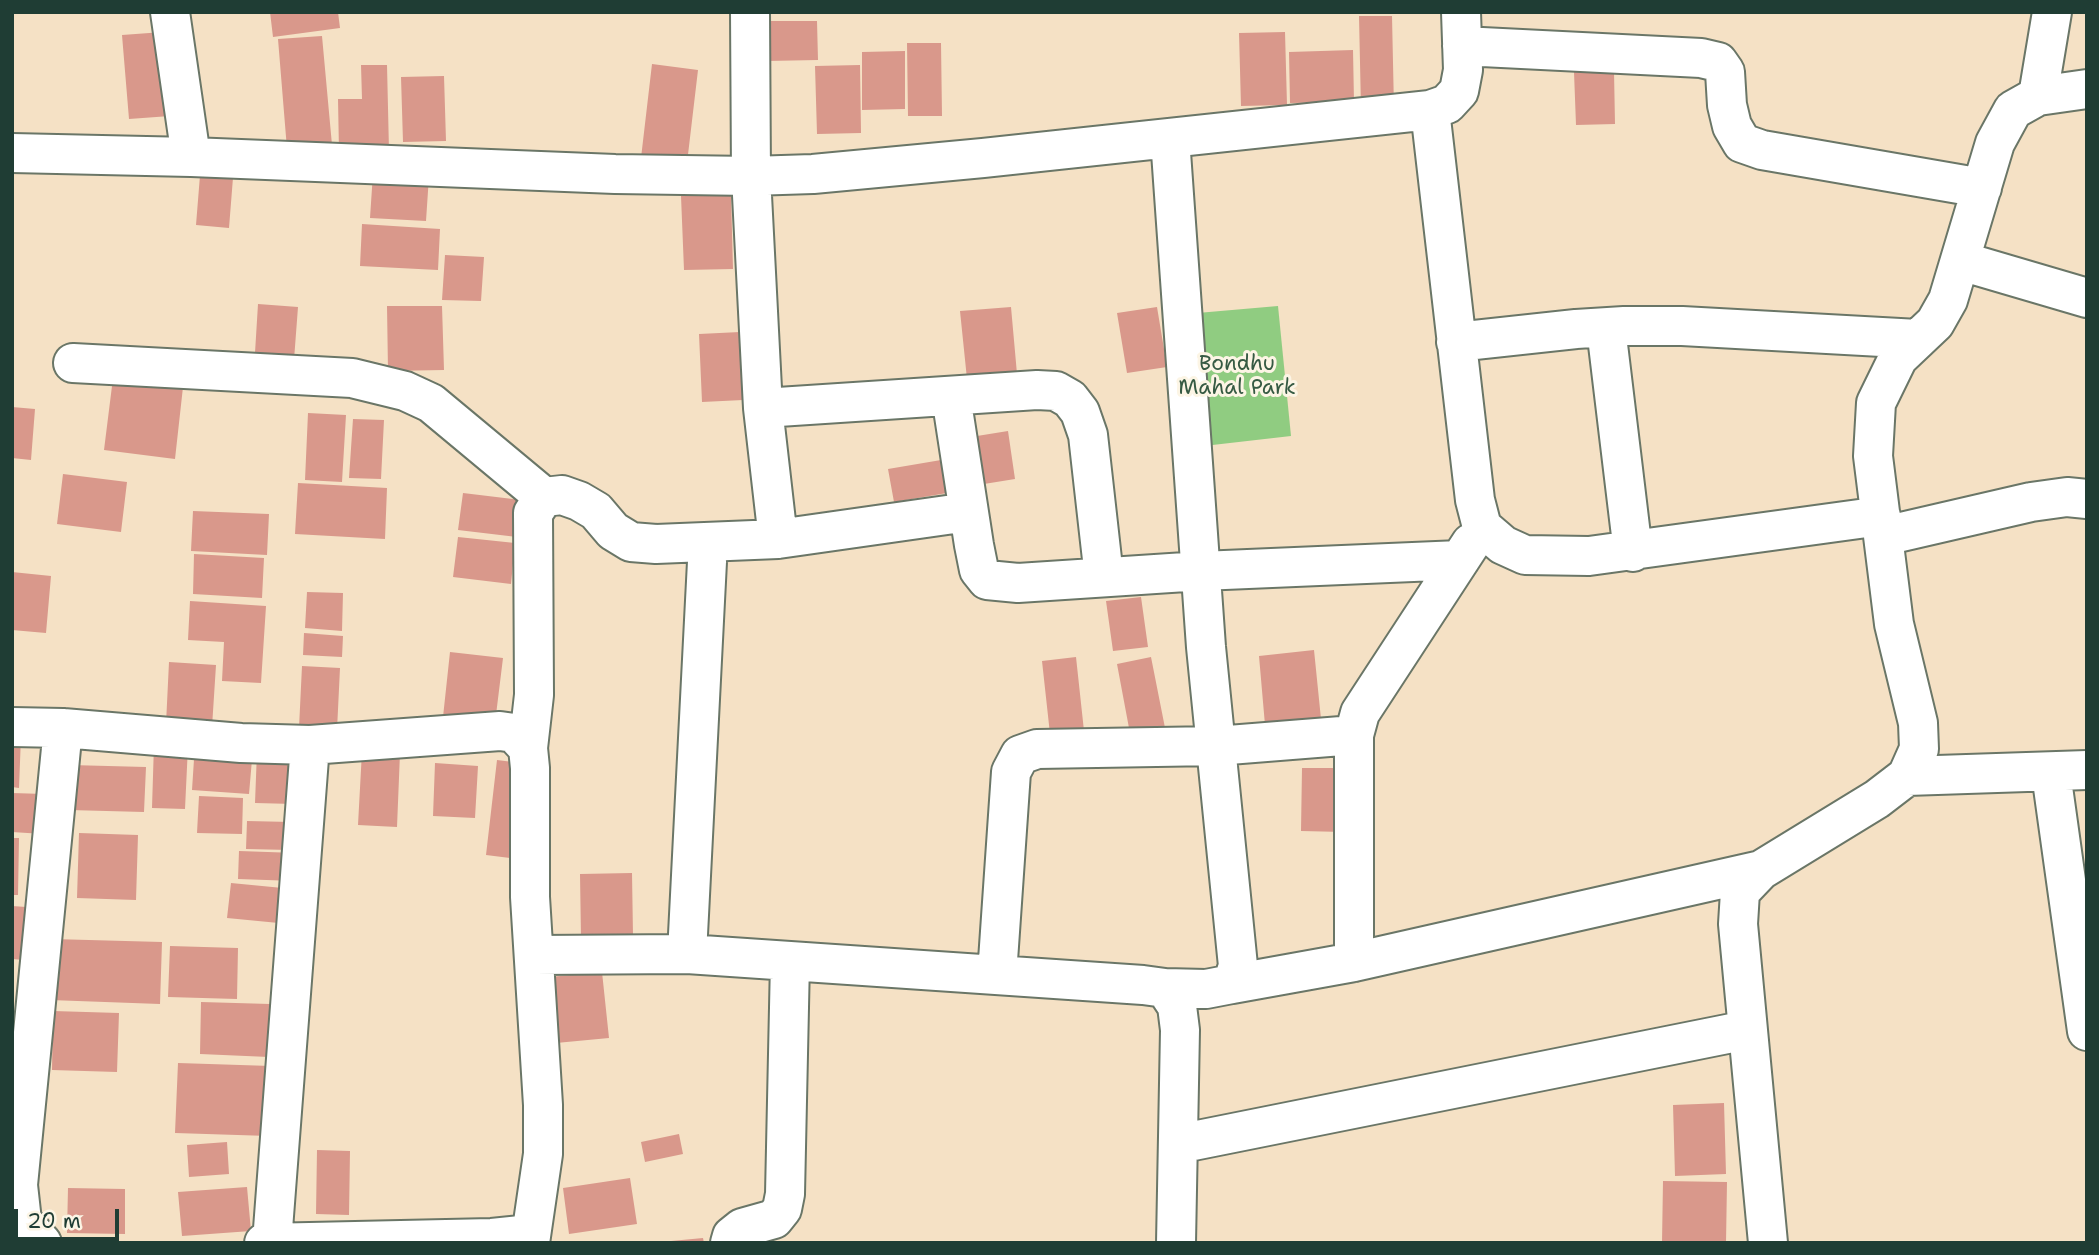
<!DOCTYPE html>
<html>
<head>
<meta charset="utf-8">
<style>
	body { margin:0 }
	#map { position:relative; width:2099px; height:1255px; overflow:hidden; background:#f5e1c5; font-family:"Shantell Sans",sans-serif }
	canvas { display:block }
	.frame { position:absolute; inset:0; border:14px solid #1f3d34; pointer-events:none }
	.scale { position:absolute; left:14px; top:1209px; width:105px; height:32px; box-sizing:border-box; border:4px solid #1f3d34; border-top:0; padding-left:9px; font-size:21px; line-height:24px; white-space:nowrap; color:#1f3d34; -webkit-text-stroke:5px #fcf5e5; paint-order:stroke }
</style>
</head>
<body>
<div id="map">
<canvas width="2099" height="1255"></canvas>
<div class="frame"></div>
<div class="scale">20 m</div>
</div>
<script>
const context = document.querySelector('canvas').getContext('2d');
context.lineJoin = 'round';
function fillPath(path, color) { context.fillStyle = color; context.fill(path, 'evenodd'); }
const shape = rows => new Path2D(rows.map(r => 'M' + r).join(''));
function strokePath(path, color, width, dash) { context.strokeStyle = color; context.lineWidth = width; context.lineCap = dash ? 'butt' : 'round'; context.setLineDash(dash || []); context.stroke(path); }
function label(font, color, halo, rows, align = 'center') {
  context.font = font + ' "Shantell Sans",sans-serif'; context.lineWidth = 6; context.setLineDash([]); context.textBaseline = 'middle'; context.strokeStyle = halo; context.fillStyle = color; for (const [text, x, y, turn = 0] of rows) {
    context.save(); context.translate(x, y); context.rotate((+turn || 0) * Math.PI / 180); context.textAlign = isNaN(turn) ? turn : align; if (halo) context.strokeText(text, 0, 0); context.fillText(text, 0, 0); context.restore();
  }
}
fillPath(shape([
	[1278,306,1291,436,1195,447,1186,314]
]), '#90cc81');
fillPath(shape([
	[270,12,338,12,340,28,273,37],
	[1359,16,1392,16,1394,109,1361,109],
	[765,21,817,21,818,60,766,61],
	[163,32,170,116,129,119,122,35],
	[1285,32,1287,105,1241,106,1239,33],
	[322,36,332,145,287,149,278,39],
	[907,43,941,43,942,116,908,116],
	[1353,50,1354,102,1290,103,1289,52],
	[905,51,905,109,862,110,862,52],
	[652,64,698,70,687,163,641,158],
	[361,65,387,65,389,151,339,152,338,99,362,99],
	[860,65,861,133,817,134,815,66],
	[1614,71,1615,124,1576,125,1574,72],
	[444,76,446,141,403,142,401,77],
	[201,163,234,165,229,228,196,225],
	[373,173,429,176,426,221,370,218],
	[731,195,733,269,684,270,681,196],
	[362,224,440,229,438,270,360,266],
	[445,255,484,257,481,301,442,300],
	[258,304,298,307,293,373,254,369],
	[387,306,442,306,444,370,388,371],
	[1011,307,1017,374,967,379,960,311],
	[1157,307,1167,367,1127,373,1117,313],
	[740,332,743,400,702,402,699,334],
	[113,378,183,387,175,459,104,450],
	[12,407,35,409,31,460,12,458],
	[308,413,346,415,342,482,305,480],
	[353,419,384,420,381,479,349,478],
	[1008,431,1015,479,984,484,977,436],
	[947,459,953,492,894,502,888,469],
	[63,474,127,482,121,532,57,524],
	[298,483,387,488,385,539,295,534],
	[463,493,521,500,517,537,458,530],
	[193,511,269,514,267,555,191,551],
	[458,537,515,543,511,584,453,577],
	[194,554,264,558,262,598,193,594],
	[12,572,51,576,46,633,12,630],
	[307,592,343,593,342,631,305,628],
	[1141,597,1148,647,1113,651,1106,601],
	[190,601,266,606,261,683,222,681,224,642,188,640],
	[304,633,343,636,342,657,303,655],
	[1314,650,1321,719,1265,725,1259,656],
	[450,652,503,658,495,723,443,717],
	[1076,657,1084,731,1050,734,1042,661],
	[1151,657,1167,738,1132,744,1117,664],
	[169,662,216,665,212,727,166,724],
	[302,666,340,668,337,730,299,728],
	[12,736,21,736,19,788,12,787],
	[154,744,188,746,185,809,152,808],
	[195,744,253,748,249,794,192,790],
	[257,751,296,752,294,804,255,803],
	[362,751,400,753,397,827,358,825],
	[497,760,529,764,518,859,486,855],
	[435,763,478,766,475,818,433,816],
	[70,765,146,767,144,812,69,810],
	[1302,768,1344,768,1344,832,1301,831],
	[12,793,44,794,43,834,12,832],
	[199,796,243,798,242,834,197,833],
	[247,821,291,822,290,850,246,849],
	[79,833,138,835,136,900,77,898],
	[12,838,19,838,18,895,12,895],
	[239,851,296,853,295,881,238,879],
	[632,873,633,936,581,938,580,874],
	[231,883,293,889,289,924,227,918],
	[12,906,26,907,24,960,12,959],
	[52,939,162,942,160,1004,50,1000],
	[170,946,238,948,237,999,168,997],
	[602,972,609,1038,556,1043,550,977],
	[201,1002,270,1004,269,1057,200,1054],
	[53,1011,119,1013,117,1072,52,1070],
	[178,1063,271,1066,269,1136,175,1133],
	[1724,1103,1726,1174,1675,1176,1673,1105],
	[679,1134,683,1154,645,1162,641,1142],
	[227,1142,229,1174,189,1177,187,1145],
	[317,1150,350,1151,349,1215,316,1214],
	[630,1178,637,1224,569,1234,563,1188],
	[1663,1181,1727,1182,1726,1243,1662,1243],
	[247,1187,251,1231,182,1236,178,1192],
	[68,1188,125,1189,125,1234,67,1233],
	[703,1238,704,1243,671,1243,671,1241]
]), '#d9988b');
const minor = shape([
	[170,12,191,157],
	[750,12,751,176,763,408,778,539],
	[1462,46,1701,58,1718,62,1725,72,1727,105,1732,126,1742,143,1762,150,1982,188],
	[2038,96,2052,12],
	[1430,110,1475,500,1482,527,1503,545,1525,555,1589,556,1881,516],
	[12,153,191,157,615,174,751,176,813,174,983,158,1430,110,1447,104,1459,91,1463,70,1461,12],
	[1961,261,2087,298],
	[1606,328,1633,552],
	[1456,342,1576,329,1624,326,1682,326,1918,339],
	[73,363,352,378,405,391,431,403,544,497],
	[951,396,974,545,979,570,987,580,1018,583,1201,571,1460,560],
	[763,408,1037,390,1056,391,1070,399,1080,412,1088,435,1104,577],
	[1884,536,2031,502,2067,497,2087,499],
	[12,727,63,728,241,743,310,745,500,731,514,733,528,748,530,768,530,897,543,1105,543,1154,530,1243],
	[528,748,534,695,533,513,544,497,562,495,579,501,596,511,613,531,631,542,656,544,778,539,968,512],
	[2051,773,2087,1031],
	[1907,776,2087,770],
	[687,954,708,542],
	[535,955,687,954,1143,985,1165,988,1177,1006,1180,1030,1176,1243],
	[1354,962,1354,735,1360,713,1471,543],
	[997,975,1011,772,1020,755,1037,749,1216,746,1354,735],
	[1232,984,1354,962,1761,870],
	[1165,988,1206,989,1232,984,1238,966,1206,647,1170,138],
	[1178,1144,1747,1030],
	[272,1242,310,745],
	[42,1243,22,1221,18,1185,63,728],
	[264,1243,492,1238,531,1234],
	[730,1243,732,1236,742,1228,774,1219,782,1209,785,1194,790,961],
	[1768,1243,1738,924,1740,892,1761,870,1877,799,1907,776,1919,749,1918,723,1894,624,1873,456,1876,403,1898,358,1935,323,1948,300,1995,143,2013,110,2038,96,2087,89]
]);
strokePath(minor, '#6a7667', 42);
strokePath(minor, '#fff', 38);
label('21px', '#365a43', '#fcf5e5', [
	["Bondhu",1237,365],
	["Mahal Park",1237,389]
]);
</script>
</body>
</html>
